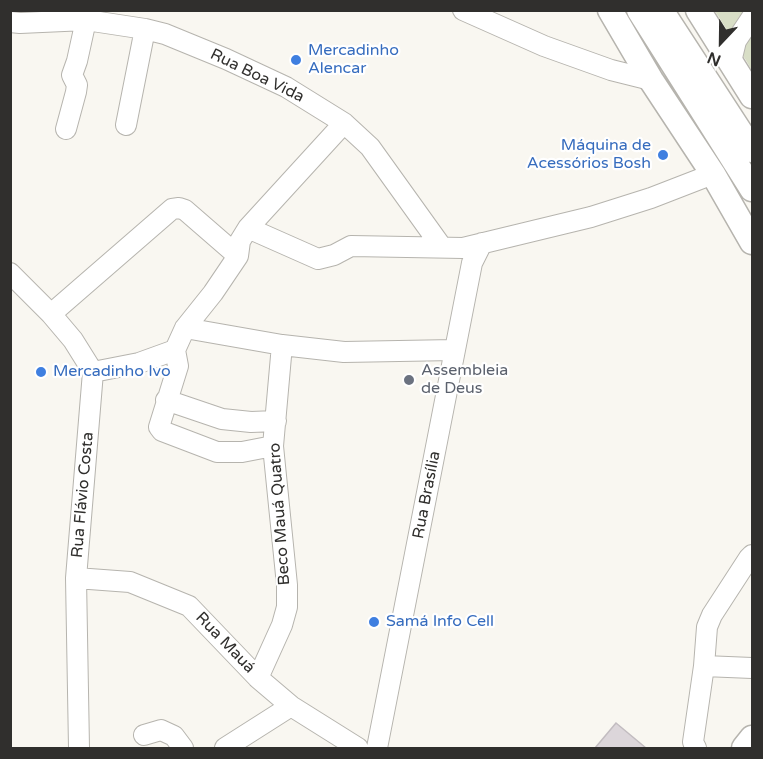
<!DOCTYPE html>
<html>
<head>
<meta charset="utf-8">
<style>
	body { margin:0 }
	#map { position:relative; width:763px; height:759px; overflow:hidden; background:#f9f7f1; font-family:"Varela Round",sans-serif }
	canvas { display:block }
	.frame { position:absolute; inset:0; border:12px solid #302f2d; pointer-events:none }
	.north { position:absolute; left:691px; top:12px; width:60px; height:60px; -webkit-text-stroke:4px #fff; paint-order:stroke; rotate:202deg; font-size:16px; font-weight:700; line-height:24px; text-align:center; color:#302f2d }
	.north::after { content:''; display:block; margin:auto; width:21px; height:27px; background:#302f2d; clip-path:polygon(50% 0,100% 100%,50% 72%,0 100%) }
</style>
</head>
<body>
<div id="map">
<canvas width="763" height="759"></canvas>
<div class="frame"></div>
<div class="north">N</div>
</div>
<script>
const context = document.querySelector('canvas').getContext('2d');
context.lineJoin = 'round';
function fillPath(path, color) { context.fillStyle = color; context.fill(path, 'evenodd'); }
const shape = rows => new Path2D(rows.map(r => 'M' + r).join(''));
function strokePath(path, color, width, dash) { context.strokeStyle = color; context.lineWidth = width; context.lineCap = dash ? 'butt' : 'round'; context.setLineDash(dash || []); context.stroke(path); }
function label(font, color, halo, rows, align = 'center') {
  context.font = font + ' "Varela Round",sans-serif'; context.lineWidth = 4.5; context.setLineDash([]); context.textBaseline = 'middle'; context.strokeStyle = halo; context.fillStyle = color; for (const [text, x, y, turn = 0] of rows) {
    context.save(); context.translate(x, y); context.rotate((+turn || 0) * Math.PI / 180); context.textAlign = isNaN(turn) ? turn : align; if (halo) context.strokeText(text, 0, 0); context.fillText(text, 0, 0); context.restore();
  }
}
fillPath(shape([
	[715,11,752,11,752,71,747,62]
]), '#d8dec6');
const building = shape([
	[616,723,646,748,595,748,616,723]
]);
fillPath(building, '#dcd6da');
strokePath(building, '#c2bcc0', 1.5);
const minor = shape([
	[463,10,544,46,611,70,651,80],
	[10,22,20,23,86,20,145,29,165,34,226,59,286,87,344,123,370,147,441,246],
	[731,62,736,41,752,17],
	[126,125,145,29],
	[66,129,76,92,77,85,72,75,77,61,86,20,85,10],
	[248,228,318,259,334,255,351,246,463,248,591,217,651,198,713,174],
	[10,273,51,314,73,340,93,372,76,578,79,748],
	[51,314,172,209,179,208,185,210,238,256],
	[185,328,282,345,344,352,454,350],
	[175,350,178,366,159,427,162,431,217,452,242,452,273,446],
	[93,372,139,363,175,350,185,328,213,293,238,256,240,241,248,228,344,123],
	[166,400,222,419,251,422,276,421],
	[76,578,130,582,189,606,258,678,291,706,358,748],
	[704,666,752,668],
	[258,678,282,625,287,607,287,585,273,446,282,345],
	[144,735,161,730,174,736,183,748],
	[225,748,291,706],
	[377,748,472,263,482,243],
	[696,748,693,742,704,666,707,627,712,615,749,558,752,555]
]);
const major = shape([
	[610,10,651,80,713,174,752,242],
	[639,10,752,189],
	[661,10,752,150],
	[698,10,752,96],
	[744,748,752,738]
]);
strokePath(minor, '#b6b4ae', 22);
strokePath(major, '#b6b4ae', 27);
strokePath(minor, '#fff', 20);
strokePath(major, '#fff', 24);
for (const [x, y, r, color] of [
	[296,60,6,"#3f7fe0"],
	[663,155,6,"#3f7fe0"],
	[41,372,6,"#3f7fe0"],
	[409,380,6,"#6b7280"],
	[374,622,6,"#3f7fe0"]
]) { const dot = new Path2D(); dot.arc(x, y, r, 0, 2 * Math.PI); context.fillStyle = color; context.fill(dot); strokePath(dot, '#fff', 2); }
label('16px', '#366cbe', '#fff', [
	["Mercadinho",308,51],
	["Alencar",308,69],
	["Máquina de",651,146,"right"],
	["Acessórios Bosh",651,164,"right"],
	["Mercadinho Ivo",53,372],
	["Samá Info Cell",386,622]
], 'left');
label('16px', '#302f2d', '#fff', [
	["Rua Boa Vida",257,76,26],
	["Rua Flávio Costa",83,495,-85],
	["Rua Brasília",427,495,-79],
	["Beco Mauá Quatro",280,514,-94],
	["Rua Mauá",225,643,46]
]);
label('16px', '#5b616d', '#fff', [
	["Assembleia",421,371],
	["de Deus",421,389]
], 'left');
</script>
</body>
</html>
